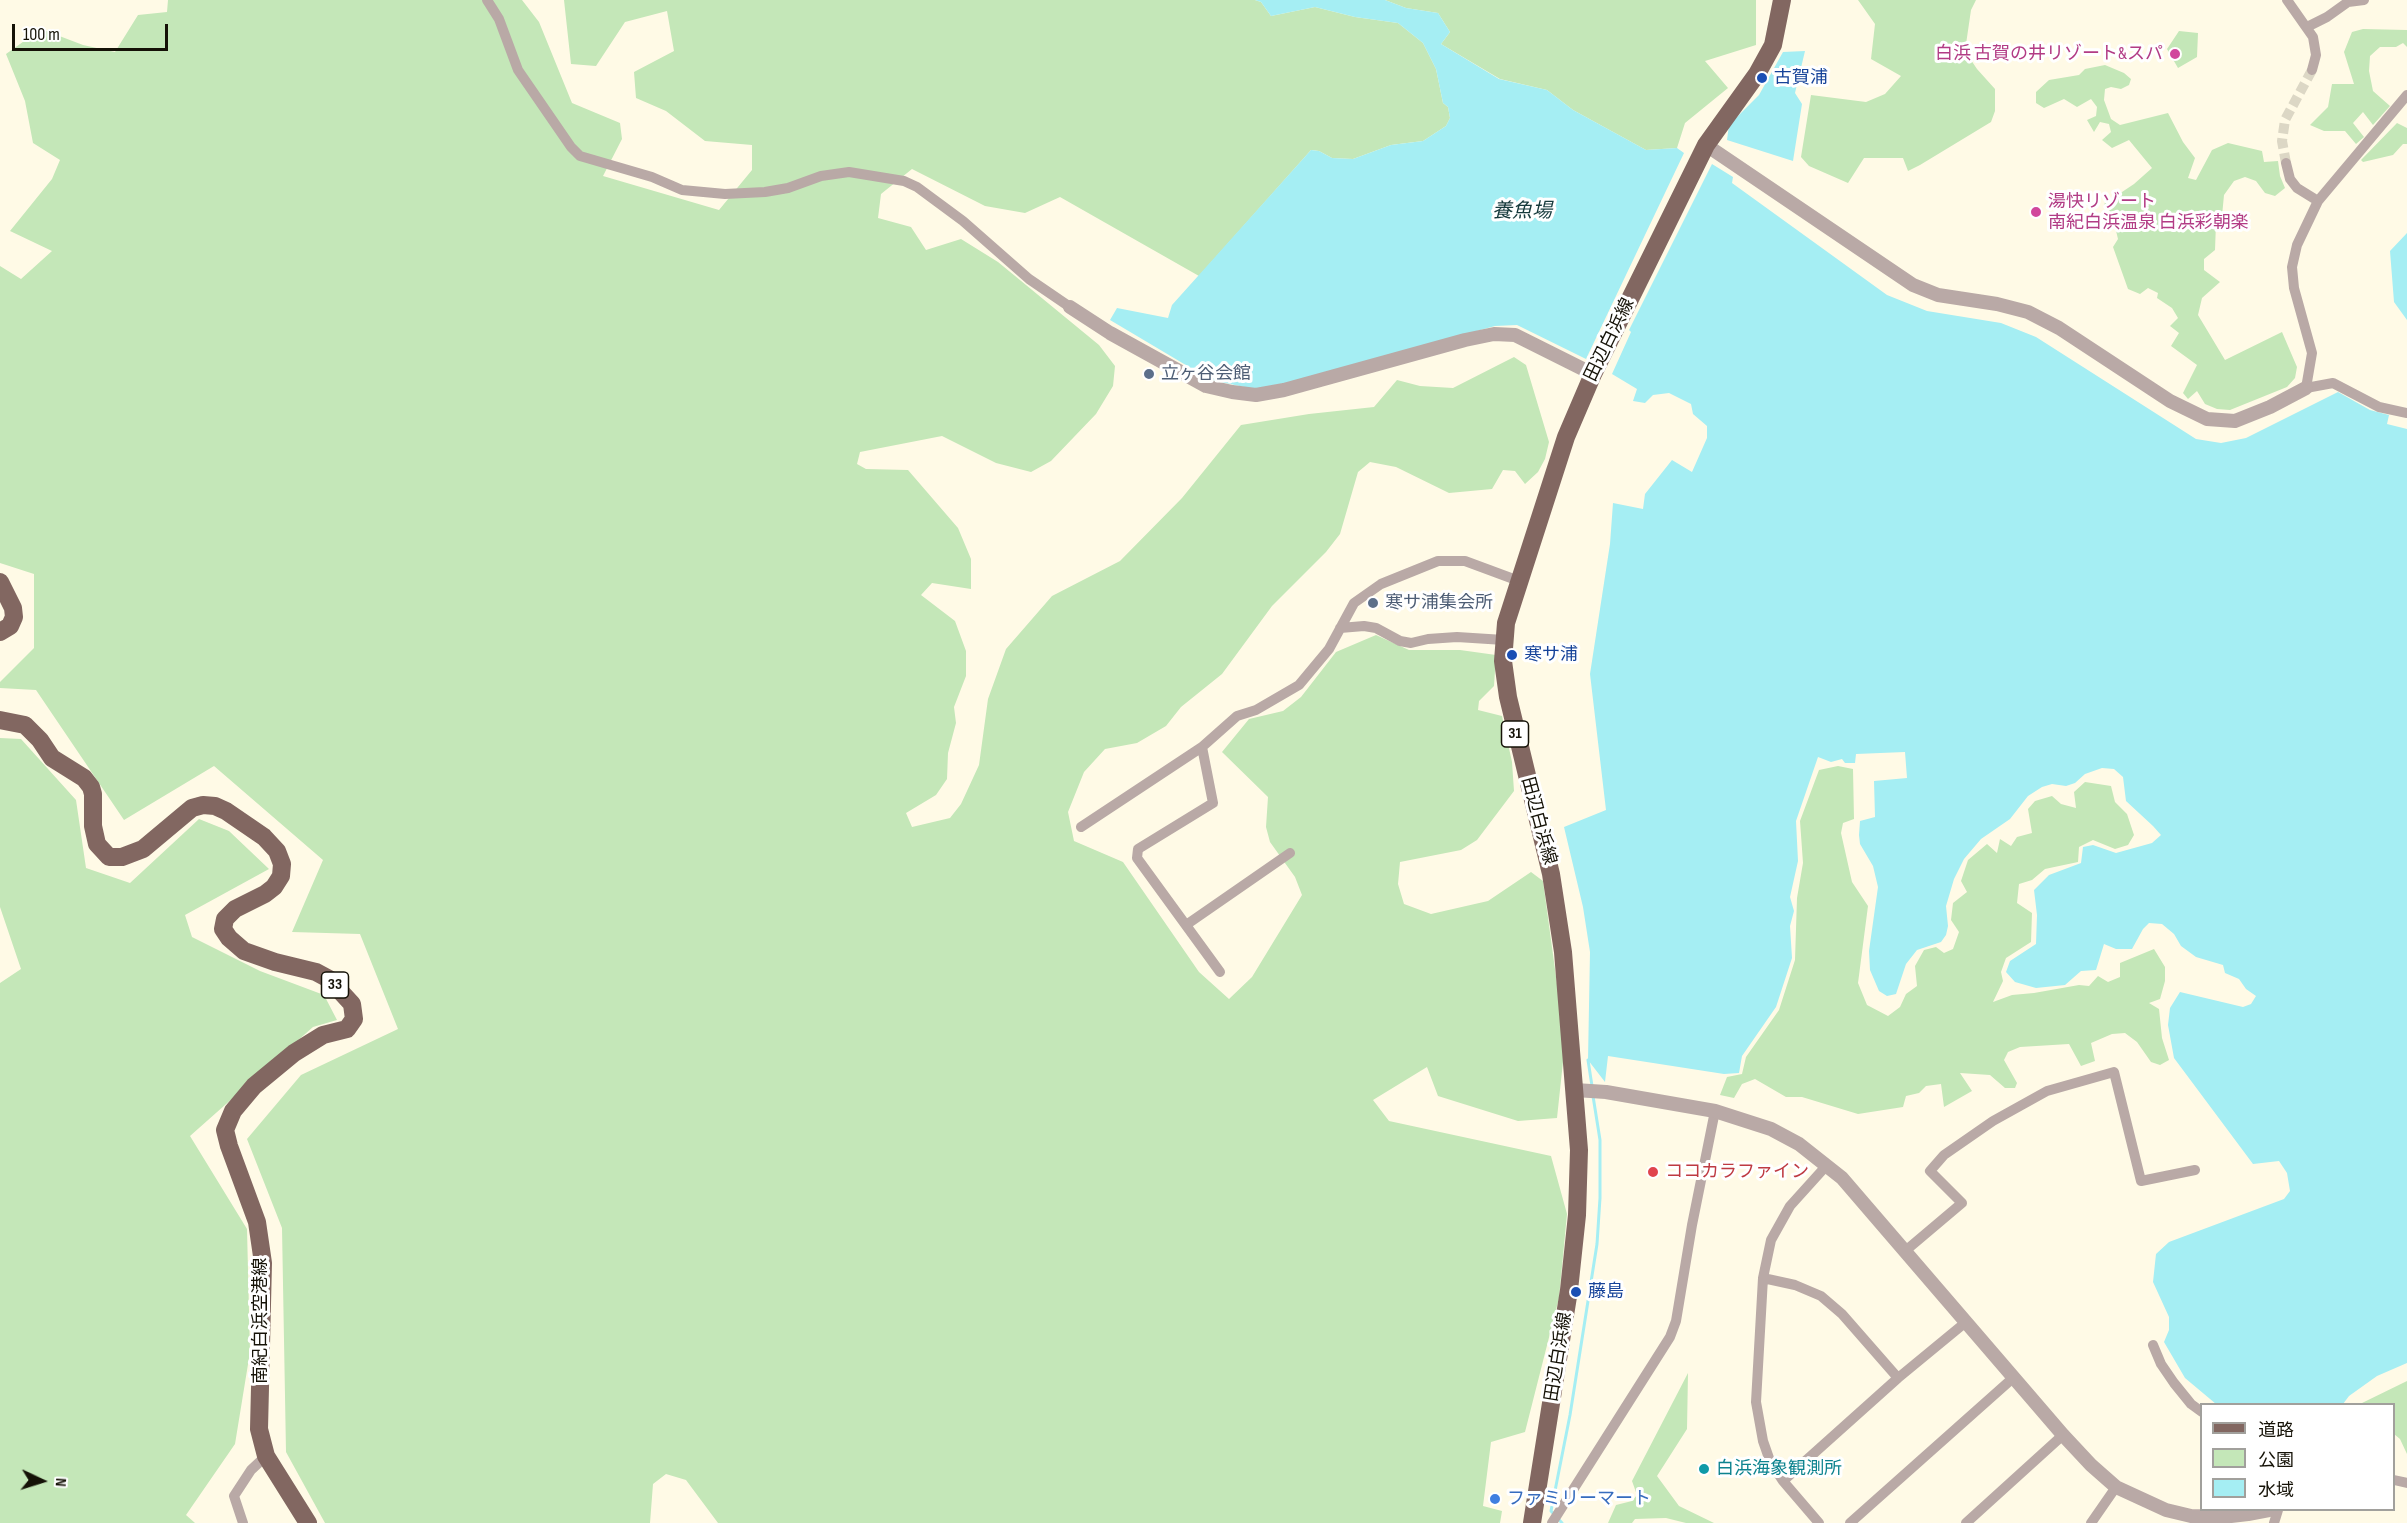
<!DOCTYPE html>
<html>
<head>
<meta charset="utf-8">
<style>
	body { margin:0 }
	#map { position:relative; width:2407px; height:1523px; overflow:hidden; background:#fffae6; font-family:"Sofia Sans Condensed","Noto Sans JP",sans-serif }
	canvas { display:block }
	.legend { position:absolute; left:2200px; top:1403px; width:195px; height:108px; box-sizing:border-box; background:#fff; border:2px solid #a1a09c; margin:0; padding:8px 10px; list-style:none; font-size:18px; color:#151207 }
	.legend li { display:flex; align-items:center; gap:12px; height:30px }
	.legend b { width:30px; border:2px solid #a1a09c }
	.north { position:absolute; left:12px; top:1451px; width:60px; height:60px; -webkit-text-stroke:4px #fff; paint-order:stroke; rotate:94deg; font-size:16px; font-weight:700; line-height:24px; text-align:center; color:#151207 }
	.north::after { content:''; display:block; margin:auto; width:21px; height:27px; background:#151207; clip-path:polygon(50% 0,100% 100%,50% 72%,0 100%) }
	.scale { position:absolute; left:12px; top:24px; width:156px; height:27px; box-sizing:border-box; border:3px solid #151207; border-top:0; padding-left:8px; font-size:18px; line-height:21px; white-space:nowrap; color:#151207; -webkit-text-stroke:4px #fff; paint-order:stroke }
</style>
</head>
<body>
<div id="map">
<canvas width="2407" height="1523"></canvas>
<ul class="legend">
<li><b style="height:8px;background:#826761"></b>道路</li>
<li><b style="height:16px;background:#c4e7b8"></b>公園</li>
<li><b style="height:16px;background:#a5eef3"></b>水域</li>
</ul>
<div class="north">N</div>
<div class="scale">100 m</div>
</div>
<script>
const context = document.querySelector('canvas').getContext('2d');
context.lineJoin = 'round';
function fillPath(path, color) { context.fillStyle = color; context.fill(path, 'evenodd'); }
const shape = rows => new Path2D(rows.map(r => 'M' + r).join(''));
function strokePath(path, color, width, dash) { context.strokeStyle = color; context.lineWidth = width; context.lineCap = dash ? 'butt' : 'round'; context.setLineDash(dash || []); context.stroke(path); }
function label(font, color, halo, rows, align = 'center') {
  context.font = font + ' "Sofia Sans Condensed","Noto Sans JP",sans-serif'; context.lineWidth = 6; context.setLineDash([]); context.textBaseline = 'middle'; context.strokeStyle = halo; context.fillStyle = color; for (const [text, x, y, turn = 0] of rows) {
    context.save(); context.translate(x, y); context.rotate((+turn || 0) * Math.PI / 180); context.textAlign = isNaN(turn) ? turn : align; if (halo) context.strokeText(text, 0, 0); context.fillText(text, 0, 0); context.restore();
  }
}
fillPath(shape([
	[168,0,522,0,539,22,572,103,620,123,622,139,603,176,719,210,752,170,752,145,705,141,666,111,636,98,634,72,674,51,667,11,625,22,596,66,571,64,564,0,1255,0,1261,2,1271,16,1315,7,1355,17,1398,23,1423,43,1436,69,1443,103,1448,107,1450,118,1446,126,1423,141,1391,145,1353,159,1332,158,1319,151,1311,150,1199,276,1060,197,1025,213,985,206,912,169,881,194,878,218,911,227,926,250,961,239,998,262,1099,345,1115,366,1113,386,1096,414,1051,461,1031,472,996,463,942,436,860,452,857,464,866,469,908,470,958,528,971,559,971,589,932,583,921,595,955,621,966,651,966,676,954,707,956,723,948,753,947,779,936,795,906,813,912,827,950,818,961,804,979,765,988,699,1006,649,1052,596,1120,561,1182,498,1241,425,1309,414,1374,407,1397,380,1420,386,1453,388,1514,357,1526,365,1549,442,1545,459,1538,472,1525,484,1515,471,1503,470,1492,489,1449,493,1396,467,1370,462,1358,472,1340,534,1326,552,1272,606,1222,674,1181,707,1166,726,1137,743,1105,749,1084,772,1068,812,1074,841,1123,862,1199,972,1229,999,1252,977,1302,895,1295,877,1270,842,1266,827,1268,797,1222,752,1249,719,1283,711,1301,697,1336,652,1376,635,1409,650,1460,650,1496,655,1494,686,1479,701,1478,710,1502,716,1512,762,1514,791,1477,840,1461,850,1400,862,1398,884,1404,904,1431,914,1488,901,1531,872,1543,881,1565,1043,1557,1118,1518,1121,1438,1096,1427,1067,1373,1100,1389,1121,1551,1156,1567,1214,1559,1298,1525,1432,1491,1442,1483,1506,1502,1511,1500,1523,718,1523,686,1480,666,1474,653,1484,650,1523,325,1523,286,1452,282,1228,247,1139,301,1075,398,1029,360,934,292,932,323,860,214,766,124,820,36,690,0,688,0,682,34,648,34,574,0,563,0,266,21,279,52,251,10,231,52,179,60,160,33,143,25,101,6,54,41,29,83,45,115,52,138,15,167,12],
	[1385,0,1756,0,1756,45,1705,61,1728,88,1685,123,1677,148,1646,150,1573,110,1547,90,1500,79,1441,44,1450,32,1438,13,1406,8],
	[1858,0,1976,0,1971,10,1965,51,1977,69,1995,89,1995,111,1991,122,1920,165,1908,171,1903,158,1864,158,1848,183,1809,166,1801,157,1811,95,1866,102,1885,94,1901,76,1871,59,1875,24],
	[2363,29,2407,30,2407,47,2403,43,2396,47,2380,47,2370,56,2369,71,2373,91,2390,106,2373,125,2363,112,2353,123,2364,137,2356,144,2345,131,2324,131,2310,125,2328,107,2332,84,2354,84,2344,52,2352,32],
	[2179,31,2198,33,2197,57,2178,68,2167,49],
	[2105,65,2124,73,2131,79,2129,85,2121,89,2111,87,2105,89,2104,100,2111,119,2120,125,2168,113,2183,142,2195,158,2188,178,2196,180,2212,150,2228,143,2262,151,2264,162,2278,161,2280,176,2285,188,2275,196,2265,193,2256,181,2245,177,2234,181,2224,195,2222,216,2216,223,2215,250,2204,259,2204,270,2220,282,2202,298,2198,315,2225,360,2282,332,2297,367,2295,378,2287,387,2230,410,2217,409,2205,404,2197,391,2188,399,2183,393,2197,365,2171,346,2179,333,2170,326,2178,318,2172,308,2157,298,2158,293,2148,288,2140,294,2128,289,2113,247,2118,239,2112,214,2104,204,2134,184,2152,168,2129,140,2112,148,2102,140,2111,132,2109,124,2100,122,2094,132,2087,120,2096,116,2097,107,2091,99,2077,107,2064,99,2044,108,2036,103,2036,92,2049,80,2079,75,2085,69],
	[2397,123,2407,128,2407,144,2403,144,2393,155,2363,162,2361,160],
	[0,738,21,739,76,800,86,868,130,883,199,819,229,831,269,869,185,915,192,937,260,971,324,995,337,1020,313,1027,190,1136,247,1229,250,1352,235,1444,186,1515,195,1523,0,1523,0,983,21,969,0,907],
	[1838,766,1853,769,1854,819,1843,823,1841,833,1852,882,1868,906,1858,983,1867,1005,1888,1016,1900,1007,1906,994,1917,986,1915,966,1924,950,1936,947,1944,953,1953,949,1959,932,1951,920,1953,903,1967,892,1961,881,1968,860,1987,844,1997,853,2000,839,2011,846,2017,837,2032,833,2028,809,2035,801,2052,796,2061,804,2076,808,2074,792,2085,782,2111,786,2115,802,2127,814,2134,835,2128,845,2115,849,2093,840,2079,847,2078,862,2045,869,2032,880,2019,884,2017,903,2032,913,2031,942,2006,958,2001,972,2003,981,1993,1002,2012,995,2034,993,2079,985,2089,986,2098,976,2108,982,2120,977,2120,963,2154,949,2165,967,2165,981,2160,999,2149,1003,2159,1009,2162,1038,2169,1060,2160,1065,2151,1062,2137,1042,2125,1033,2112,1034,2091,1043,2095,1061,2081,1066,2069,1044,2020,1047,2008,1052,2004,1060,2017,1083,2015,1088,2005,1088,1990,1075,1960,1073,1972,1091,1944,1107,1941,1084,1926,1086,1919,1093,1906,1096,1903,1107,1858,1114,1802,1097,1786,1097,1755,1079,1742,1084,1734,1098,1720,1095,1727,1077,1742,1074,1746,1057,1779,1010,1795,960,1797,898,1803,863,1800,821,1819,770],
	[1688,1373,1687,1429,1657,1476,1679,1506,1714,1523,1686,1523,1666,1518,1635,1519,1632,1523,1608,1523,1616,1505,1632,1501,1637,1495,1632,1481],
	[2407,1381,2407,1454,2400,1439,2394,1434,2394,1404,2362,1403]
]), '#c4e7b8');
fillPath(shape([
	[1255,0,1385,0,1406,8,1438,13,1450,32,1441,44,1499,79,1547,90,1573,110,1646,150,1677,148,1684,153,1586,359,1517,325,1495,326,1291,382,1254,389,1211,380,1110,320,1117,308,1168,318,1172,305,1311,150,1319,151,1332,158,1353,159,1391,145,1423,141,1446,126,1450,118,1448,107,1443,103,1436,69,1423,43,1398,23,1355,17,1315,7,1271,16,1261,2],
	[1805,51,1795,93,1802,104,1793,161,1727,140,1729,125,1759,95,1783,52],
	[1712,164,1733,177,1732,183,1887,295,1927,311,2001,323,2036,337,2196,439,2221,443,2246,438,2338,392,2370,410,2389,415,2387,424,2407,429,2407,1363,2377,1376,2349,1396,2343,1404,2216,1404,2185,1378,2164,1342,2169,1330,2169,1317,2153,1282,2156,1254,2169,1242,2284,1199,2290,1191,2287,1173,2279,1161,2253,1164,2174,1058,2168,1025,2170,1008,2180,992,2243,1007,2251,1004,2256,996,2246,989,2239,979,2225,973,2223,965,2196,957,2181,946,2174,934,2162,924,2149,923,2143,929,2132,949,2116,949,2104,944,2096,970,2081,971,2065,985,2036,988,2015,982,2006,972,2010,961,2036,944,2037,915,2034,890,2049,875,2081,863,2083,847,2093,845,2116,853,2152,843,2161,835,2153,826,2126,801,2123,777,2114,769,2102,768,2085,774,2075,783,2066,786,2052,784,2042,787,2028,796,2010,819,1981,839,1964,859,1954,879,1946,906,1948,926,1946,935,1941,942,1917,950,1906,964,1896,994,1887,996,1879,991,1870,970,1869,951,1878,887,1873,866,1860,844,1859,835,1860,821,1875,817,1874,781,1907,778,1905,752,1856,754,1855,763,1845,763,1842,759,1831,762,1818,757,1796,821,1798,861,1790,897,1794,911,1790,926,1792,958,1776,1007,1742,1056,1739,1073,1724,1074,1608,1056,1605,1082,1588,1060,1590,952,1583,907,1564,827,1606,810,1590,674,1610,544,1613,503,1643,509,1645,494,1672,460,1692,472,1707,438,1707,426,1693,414,1691,404,1669,393,1653,395,1645,403,1633,401,1637,389,1612,374,1631,332,1629,330],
	[2407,233,2407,320,2394,302,2390,251]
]), '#a5eef3');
strokePath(shape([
	[1588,1060,1592,1086],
	[1562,1523,1551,1511,1570,1415,1597,1244,1600,1198,1600,1140,1593,1096]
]), '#a5eef3', 3);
strokePath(shape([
	[2286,163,2282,141,2285,120,2312,70]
]), '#dcd7c5', 10, [10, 5]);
strokePath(shape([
	[487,0,499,19,518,70,571,147,580,156,652,177,682,190,725,194,765,192,788,188,821,176,849,172,904,181,917,187,963,221,1029,279,1070,307],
	[2287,0,2313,37,2316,55,2312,70],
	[2307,27,2327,17,2348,2,2364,0],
	[2407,95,2318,201,2297,245,2292,267,2294,288,2312,353,2306,388,2333,383,2379,407,2407,413],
	[2286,163,2290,179,2297,188,2318,201],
	[1340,628,1364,626,1376,628,1400,641,1411,643,1428,639,1457,637,1504,640],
	[1202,747,1213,803,1138,849,1137,858,1220,972],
	[1081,827,1202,747,1237,716,1256,710,1299,685,1329,649,1354,603,1381,584,1438,561,1465,561,1519,581],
	[1186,925,1290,853],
	[1904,1252,1962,1203,1930,1171,1944,1155,1993,1121,2047,1091,2114,1072,2141,1181,2195,1170],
	[1763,1278,1795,1285,1821,1296,1842,1314,1898,1378],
	[2153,1345,2161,1364,2174,1383,2191,1404,2202,1412],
	[2394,1480,2407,1483],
	[1783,1481,1898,1378,1966,1322],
	[243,1523,234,1496,251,1470,266,1456],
	[1552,1523,1670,1337,1676,1321,1692,1225,1715,1111],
	[1819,1523,1783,1481,1770,1461,1763,1441,1756,1402,1763,1278,1771,1240,1790,1206,1827,1165],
	[1850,1523,2013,1378],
	[1966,1523,2063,1435],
	[2091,1523,2116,1487],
	[2274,1523,2278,1510]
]), '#b9a9a6', 10);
strokePath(shape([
	[1706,145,1913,285,1938,295,1997,304,2028,312,2059,328,2170,401,2207,419,2235,421,2270,407,2306,388],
	[1070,307,1110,333,1206,386,1232,392,1256,395,1284,390,1465,340,1494,334,1515,335,1593,374],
	[1575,1090,1606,1092,1715,1111,1771,1129,1799,1144,1842,1178,2063,1435,2091,1465,2116,1487,2166,1510,2191,1516,2223,1517,2248,1514,2269,1510]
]), '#b9a9a6', 14);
strokePath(shape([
	[0,582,13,608,14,617,10,626,0,632],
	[0,720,25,725,40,740,52,758,84,778,91,787,93,794,93,826,97,844,109,857,122,857,143,849,192,808,203,805,215,806,226,811,264,837,277,851,282,864,281,876,274,887,265,894,235,909,225,919,223,929,229,938,244,951,275,962,316,972,329,979,352,1004,354,1019,347,1029,323,1035,294,1053,254,1086,233,1111,225,1130,229,1146,257,1222,263,1263,259,1429,266,1456,308,1523],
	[1532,1523,1569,1290,1577,1215,1579,1150,1563,952,1551,874,1508,697,1503,661,1506,623,1566,437,1593,374,1706,145,1757,74,1773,45,1782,0]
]), '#826761', 18);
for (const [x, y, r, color] of [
	[2175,54,6,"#d1479c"],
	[1762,78,6,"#1a4fb4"],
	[2036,212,6,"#d1479c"],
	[1149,374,6,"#5c6f8a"],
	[1373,603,6,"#5c6f8a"],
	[1512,655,6,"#1a4fb4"],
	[1653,1172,6,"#e0444e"],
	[1576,1292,6,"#1a4fb4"],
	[1704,1469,6,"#0f9aa8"],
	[1495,1499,6,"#3f7fe0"]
]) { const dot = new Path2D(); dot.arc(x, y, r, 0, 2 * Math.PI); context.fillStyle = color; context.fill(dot); strokePath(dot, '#fff', 2); }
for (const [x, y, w] of [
	[1515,734,27],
	[335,985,27]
]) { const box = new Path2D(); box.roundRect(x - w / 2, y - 13, w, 26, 4.5); context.fillStyle = '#fff'; context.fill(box); strokePath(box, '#151207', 1.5); }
label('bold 16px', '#151207', null, [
	["31",1515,734],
	["33",335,985]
]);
label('18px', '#b23c85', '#fff', [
	["白浜 古賀の井リゾート&スパ",2163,54],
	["湯快リゾート",2048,202,"left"],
	["南紀白浜温泉 白浜彩朝楽",2048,223,"left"]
], 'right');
label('18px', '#164399', '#fff', [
	["古賀浦",1774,78],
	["寒サ浦",1524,655],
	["藤島",1588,1292]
], 'left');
label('18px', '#151207', '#fff', [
	["田辺白浜線",1610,340,-64],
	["田辺白浜線",1538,821,75],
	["南紀白浜空港線",261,1321,-90],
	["田辺白浜線",1559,1357,-81]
]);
label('18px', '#4e5e75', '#fff', [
	["立ヶ谷会館",1161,374],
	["寒サ浦集会所",1385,603]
], 'left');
label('18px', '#be3a42', '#fff', [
	["ココカラファイン",1665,1172]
], 'left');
label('18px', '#0d838f', '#fff', [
	["白浜海象観測所",1716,1469]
], 'left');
label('18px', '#366cbe', '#fff', [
	["ファミリーマート",1507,1499]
], 'left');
label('italic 20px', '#163a3c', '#fff', [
	["養魚場",1522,212]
]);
</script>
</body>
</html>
